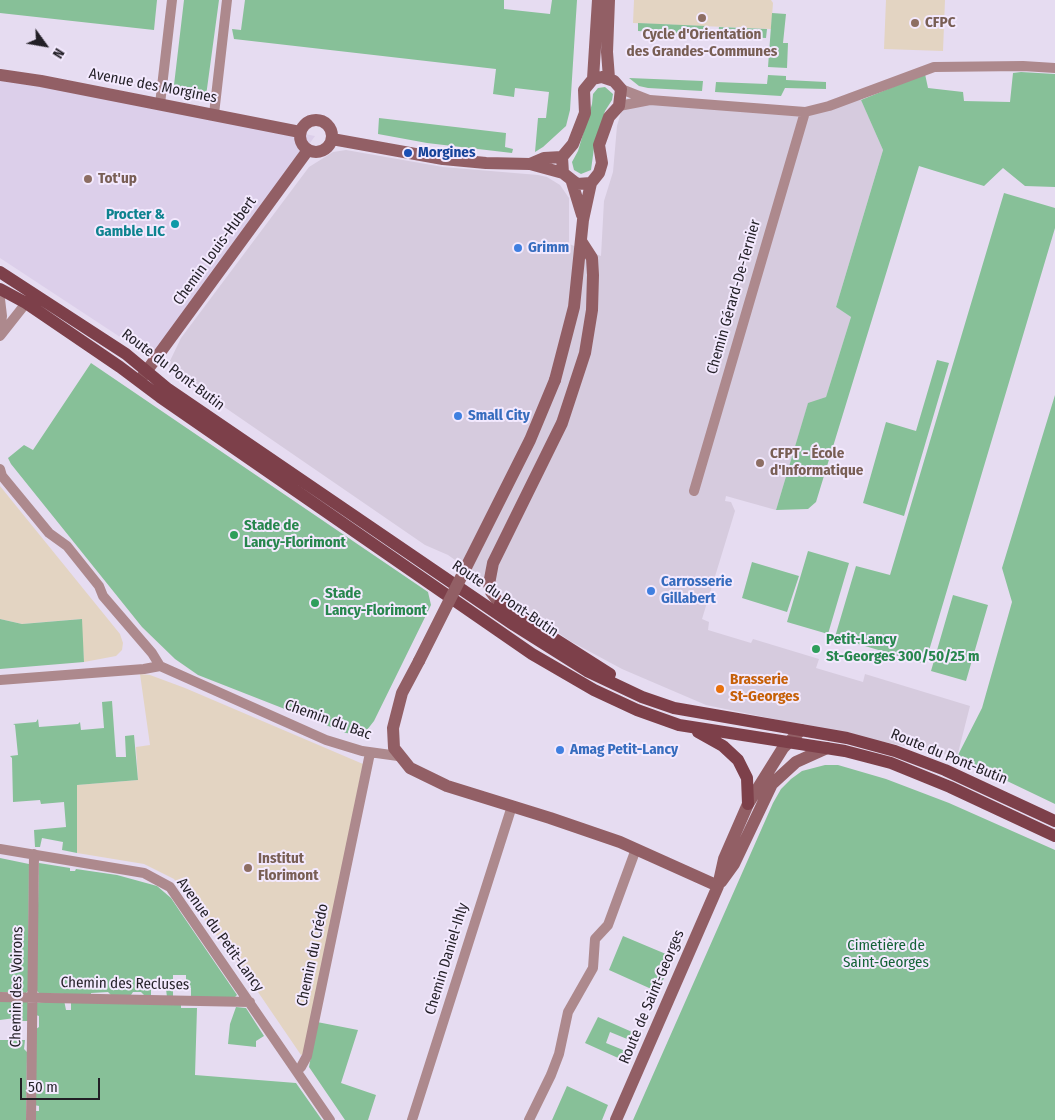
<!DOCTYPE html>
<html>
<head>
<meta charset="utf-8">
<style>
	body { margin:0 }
	#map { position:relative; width:1055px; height:1120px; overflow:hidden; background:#e6dcf1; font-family:"Fira Sans Condensed",sans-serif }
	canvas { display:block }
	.north { position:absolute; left:20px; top:20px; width:50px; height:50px; -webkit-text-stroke:4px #f3e9fe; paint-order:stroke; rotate:122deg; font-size:14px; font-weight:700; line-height:20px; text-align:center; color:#221f26 }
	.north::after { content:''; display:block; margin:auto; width:18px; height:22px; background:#221f26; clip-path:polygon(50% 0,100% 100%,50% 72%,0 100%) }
	.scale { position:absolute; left:20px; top:1078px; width:80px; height:22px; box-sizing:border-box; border:2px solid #221f26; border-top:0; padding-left:6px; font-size:15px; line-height:18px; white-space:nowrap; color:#221f26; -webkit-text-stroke:4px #f3e9fe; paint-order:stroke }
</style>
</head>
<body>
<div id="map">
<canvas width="1055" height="1120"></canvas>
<div class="north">N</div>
<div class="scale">50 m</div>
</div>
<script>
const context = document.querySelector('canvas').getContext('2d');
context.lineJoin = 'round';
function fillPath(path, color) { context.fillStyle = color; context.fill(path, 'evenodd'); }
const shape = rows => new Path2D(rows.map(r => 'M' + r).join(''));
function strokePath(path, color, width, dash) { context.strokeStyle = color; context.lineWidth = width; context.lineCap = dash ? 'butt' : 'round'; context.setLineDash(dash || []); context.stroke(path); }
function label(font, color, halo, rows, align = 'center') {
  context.font = font + ' "Fira Sans Condensed",sans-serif'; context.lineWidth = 4; context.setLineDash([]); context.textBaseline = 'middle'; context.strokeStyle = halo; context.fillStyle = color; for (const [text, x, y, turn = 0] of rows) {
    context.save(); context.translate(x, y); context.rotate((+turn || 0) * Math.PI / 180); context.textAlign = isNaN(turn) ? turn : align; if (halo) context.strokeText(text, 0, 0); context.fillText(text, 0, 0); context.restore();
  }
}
fillPath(shape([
	[0,75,315,136,155,360,0,258]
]), '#dccfea');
fillPath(shape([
	[859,95,883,150,836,307,851,317,826,397,808,404,776,510,726,496,725,501,731,502,735,511,702,619,709,622,708,630,751,643,753,639,819,659,816,668,863,682,865,674,970,706,957,757,706,705,622,669,570,641,448,555,425,545,169,369,169,363,181,338,309,167,333,152,346,150,443,167,538,175,547,177,560,185,569,198,569,244,601,256,604,201,613,172,617,126,625,98,805,112]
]), '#d6cbde');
fillPath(shape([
	[634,0,771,0,773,3,771,29,633,23],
	[886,0,945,0,943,51,884,49],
	[0,486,120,634,123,643,122,650,116,656,84,662,81,619,22,624,0,619],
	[140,674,150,675,185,688,363,764,304,1054,301,1055,245,973,174,879,144,864,77,853,76,785,138,780,136,747,150,745]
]), '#e3d4c2');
fillPath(shape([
	[0,0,157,0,154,30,0,13],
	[184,0,219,0,206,96,180,91,174,85],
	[245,0,504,0,504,9,550,14,552,0,577,0,570,110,566,126,543,147,535,152,538,118,546,118,549,92,515,88,514,97,493,94,496,69,234,39,232,29,241,30],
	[772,13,786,14,783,43,788,43,787,68,768,67],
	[638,23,706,26,705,35,638,31],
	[719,27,767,29,766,38,718,36],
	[1021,72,1055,74,1055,187,1025,186,1003,168,984,186,919,166,816,502,808,509,776,510,808,403,826,397,851,317,836,307,883,150,861,100,925,74,928,88,963,92,964,101,1010,102,1013,73],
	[768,75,786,76,786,80,826,82,826,89,785,88,781,96,715,92,716,82,767,84],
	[629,78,703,81,702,91,648,88,639,86],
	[605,87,613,94,612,100,605,111,594,148,591,170,581,174,574,170,572,162,578,151,592,104,593,94,598,88],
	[379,118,506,133,505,147,513,149,512,153,427,143,378,134],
	[1004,193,1055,208,1055,228,925,664,835,637,856,566,890,575],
	[937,360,949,363,904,516,863,503,886,422,916,431],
	[91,363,428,592,431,605,374,721,363,735,346,733,198,675,175,659,142,627,11,464,8,458,24,445,33,450],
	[1055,395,1055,804,957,757,982,708,1012,602,1002,568],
	[808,551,849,563,828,634,787,622],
	[752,562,799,576,787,612,742,598],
	[953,595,988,605,966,681,931,671],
	[0,619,22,624,82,619,84,662,0,669],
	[112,701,116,757,126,757,125,736,134,735,138,780,77,785,77,853,62,850,63,842,42,838,40,847,35,847,34,830,66,827,64,802,41,804,40,800,13,802,12,758,10,756,18,755,15,725,13,724,36,722,38,719,39,727,78,724,80,722,81,730,104,728,102,702],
	[825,765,838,765,886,779,949,803,1055,850,1055,1120,633,1120,773,803,781,789,791,779,802,771],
	[0,858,29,864,28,991,26,993,0,992],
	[39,863,70,868,70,871,75,871,76,869,117,875,157,886,171,898,181,913,237,995,234,998,191,997,191,988,186,988,186,975,173,975,173,997,167,997,165,981,151,981,151,996,145,996,141,992,133,992,131,995,111,995,108,992,91,993,91,995,39,993,36,990],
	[623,936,673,957,658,992,609,970],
	[0,999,28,1002,28,1021,19,1021,19,1033,15,1033,15,1018,0,1020],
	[64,1000,66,1010,71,1010,71,1001,181,1004,181,1008,197,1008,195,1075,296,1083,322,1120,34,1120,34,1111,39,1111,39,1106,34,1105,36,1029,39,1027,39,1016,36,1015,36,1003],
	[236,1007,246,1008,264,1036,256,1041,256,1047,228,1044,230,1024],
	[598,1017,639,1035,637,1040,632,1041,610,1032,606,1043,628,1052,629,1057,627,1062,585,1043],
	[317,1022,358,1030,341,1083,376,1095,368,1120,345,1120,309,1067],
	[0,1040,25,1040,24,1049,27,1052,26,1120,0,1120],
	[567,1086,608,1105,602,1120,552,1120]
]), '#87c098');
strokePath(shape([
	[621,89,649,100],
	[160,104,172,0],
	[619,106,650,100,805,112,694,491],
	[805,112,829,106,934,67,1023,66,1055,68],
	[214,114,227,0],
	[0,299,2,316,0,330],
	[0,336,30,298],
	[0,469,2,476,49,533,67,546,99,586,103,596,152,653,160,666],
	[0,680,144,669,160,666,326,740,362,751,398,756],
	[0,849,144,873,170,887,330,1120],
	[0,997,250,1002],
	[297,1071,301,1067,307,1056,370,753],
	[31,1120,34,854],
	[412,1120,512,806],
	[529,1120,551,1075,559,1054,568,1012,593,968,595,939,608,925,636,849]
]), '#ad898d', 10);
strokePath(shape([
	[0,75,41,81,300,132],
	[602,77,614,81,621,89,619,106,609,117,599,145,602,163,599,173,591,183,577,184,563,173,562,157,573,144,585,113,584,90,593,79,602,77],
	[609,78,607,52,609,0],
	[593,79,598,0],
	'300 136a16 16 0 1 1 32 0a16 16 0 1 1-32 0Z',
	[332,139,443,159,486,163,530,164,563,173],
	[530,164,544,158,562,157],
	[572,182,582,215],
	[140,380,308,150],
	[555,380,574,307,583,220,591,183],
	[500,604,491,592,489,584,493,563,562,423,585,353,592,310,593,275,592,258,581,241],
	[419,661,402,693,393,728,394,748,410,768,447,786,550,818,620,842,718,886],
	[721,882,734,864,772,784,796,762,827,748],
	[616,1120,718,886,724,859,748,804,783,748,801,730]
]), '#925f65', 12);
strokePath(shape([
	[0,272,126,354,168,389,514,625,587,671,642,697,674,708,847,738,895,751,945,770,1055,821],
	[0,289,26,303,120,367,160,397,532,654,594,690,637,710,679,725,845,751,891,763,950,787,1055,836],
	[500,604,610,674],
	[698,732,723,746,738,760,747,778,748,804]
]), '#7d404a', 12);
strokePath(shape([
	[419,661,530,440,555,380]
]), '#925f65', 12);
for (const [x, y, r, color] of [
	[702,18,5,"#8d6e63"],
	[915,23,5,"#8d6e63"],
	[408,153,5,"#1a4fb4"],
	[88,179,5,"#8d6e63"],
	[175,224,5,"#0f9aa8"],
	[518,248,5,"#3f7fe0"],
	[458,416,5,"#3f7fe0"],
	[760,463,5,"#8d6e63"],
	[234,535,5,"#2e9e5b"],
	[651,591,5,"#3f7fe0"],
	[315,603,5,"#2e9e5b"],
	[816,649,5,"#2e9e5b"],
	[720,689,5,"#e8710a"],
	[560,750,5,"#3f7fe0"],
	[248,868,5,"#8d6e63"]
]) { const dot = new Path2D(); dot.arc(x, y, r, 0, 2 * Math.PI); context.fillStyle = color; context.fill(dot); strokePath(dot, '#f3e9fe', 2); }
label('bold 15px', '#785e54', '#f3e9fe', [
	["CFPC",925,23],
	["Cycle d'Orientation",702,35,"center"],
	["des Grandes-Communes",702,52,"center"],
	["Tot'up",98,179],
	["CFPT - École",770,454],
	["d'Informatique",770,471],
	["Institut",258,859],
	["Florimont",258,876]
], 'left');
label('15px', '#221f26', '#f3e9fe', [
	["Avenue des Morgines",153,86,11],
	["Chemin Louis-Hubert",215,251,-54],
	["Chemin Gérard-De-Ternier",734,297,-74],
	["Route du Pont-Butin",173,370,37],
	["Route du Pont-Butin",505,599,34],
	["Chemin du Bac",328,720,20],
	["Route du Pont-Butin",949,757,22],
	["Avenue du Petit-Lancy",220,935,54],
	["Chemin du Crédo",313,955,-78],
	["Chemin Daniel-Ihly",447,959,-73],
	["Chemin des Recluses",125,984,1],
	["Chemin des Voirons",17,987,-89],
	["Route de Saint-Georges",652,997,-67]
]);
label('bold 15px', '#164399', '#f3e9fe', [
	["Morgines",418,153]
], 'left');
label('bold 15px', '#0d838f', '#f3e9fe', [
	["Procter &",165,215],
	["Gamble LIC",165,232]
], 'right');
label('bold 15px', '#366cbe', '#f3e9fe', [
	["Grimm",528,248],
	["Small City",468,416],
	["Carrosserie",661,582],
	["Gillabert",661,599],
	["Amag Petit-Lancy",570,750]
], 'left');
label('bold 15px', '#27864d', '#f3e9fe', [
	["Stade de",244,526],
	["Lancy-Florimont",244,543],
	["Stade",325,594],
	["Lancy-Florimont",325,611],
	["Petit-Lancy",826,640],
	["St-Georges 300/50/25 m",826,657]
], 'left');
label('bold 15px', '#c56008', '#f3e9fe', [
	["Brasserie",730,680],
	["St-Georges",730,697]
], 'left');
label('15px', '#146337', '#f3e9fe', [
	["Cimetière de",886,946],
	["Saint-Georges",886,963]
]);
</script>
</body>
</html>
